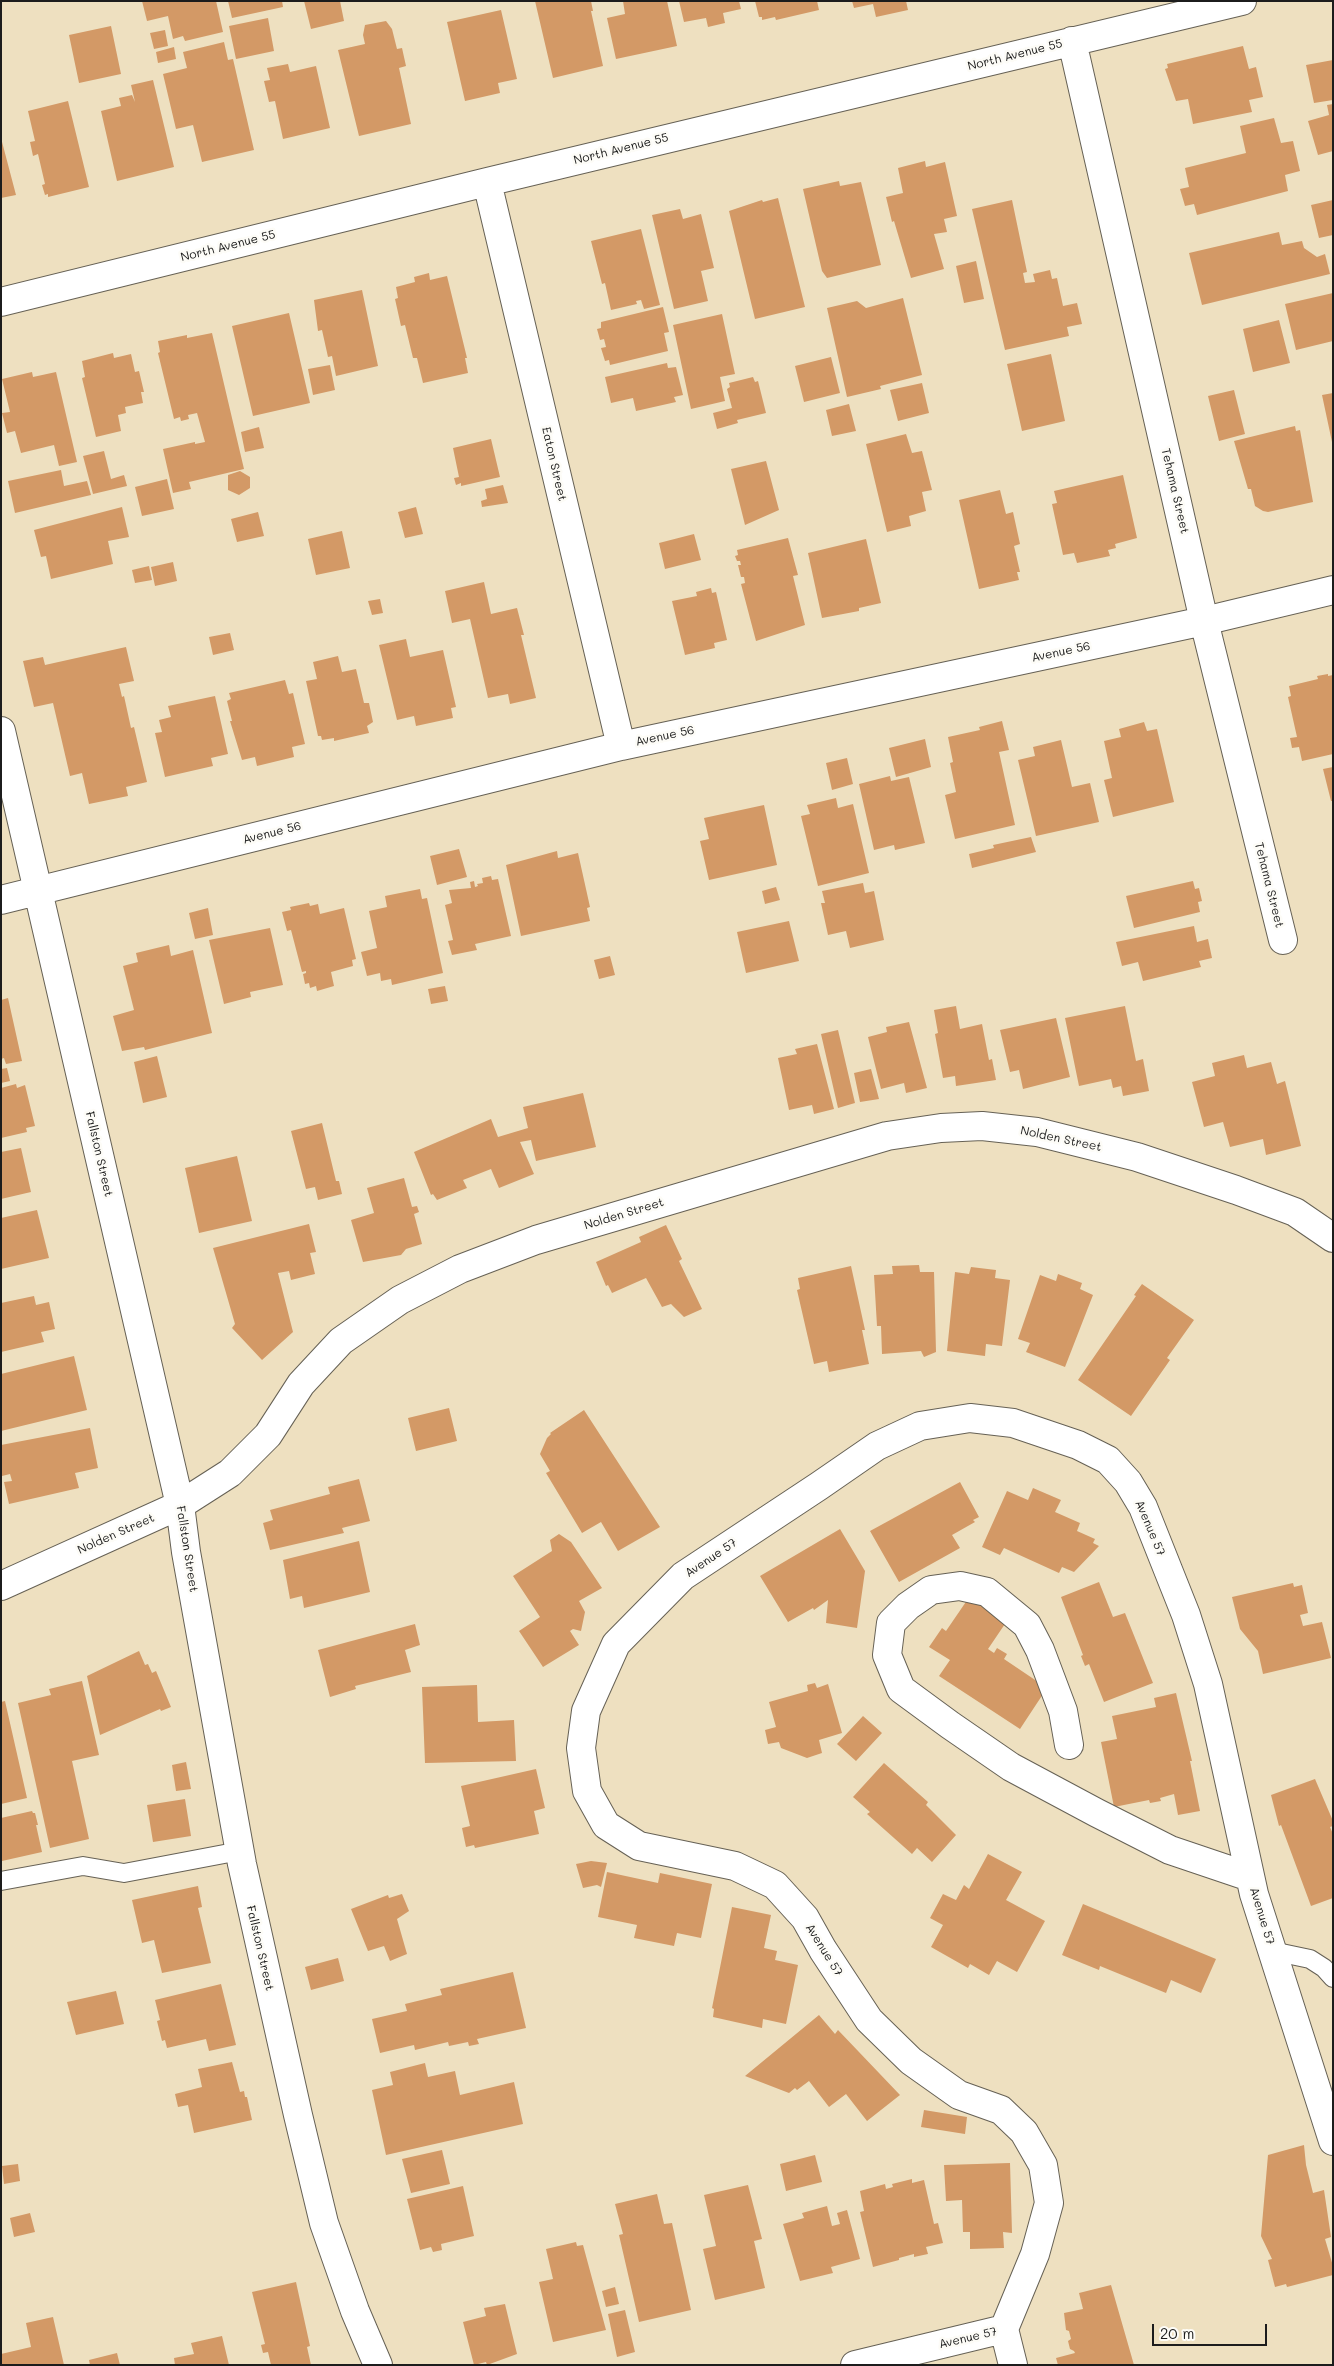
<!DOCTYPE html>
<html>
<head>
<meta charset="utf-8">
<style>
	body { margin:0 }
	#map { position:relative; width:1334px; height:2366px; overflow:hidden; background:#eee0c0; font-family:Mali,sans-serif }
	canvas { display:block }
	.frame { position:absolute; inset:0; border:2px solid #1c1c1c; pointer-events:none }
	.scale { position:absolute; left:1152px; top:2324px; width:115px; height:22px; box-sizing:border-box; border:2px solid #1c1c1c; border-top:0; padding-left:6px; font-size:15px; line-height:18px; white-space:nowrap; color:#1c1c1c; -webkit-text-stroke:4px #fdfcf7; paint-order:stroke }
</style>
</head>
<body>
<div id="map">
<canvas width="1334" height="2366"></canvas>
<div class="frame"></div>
<div class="scale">20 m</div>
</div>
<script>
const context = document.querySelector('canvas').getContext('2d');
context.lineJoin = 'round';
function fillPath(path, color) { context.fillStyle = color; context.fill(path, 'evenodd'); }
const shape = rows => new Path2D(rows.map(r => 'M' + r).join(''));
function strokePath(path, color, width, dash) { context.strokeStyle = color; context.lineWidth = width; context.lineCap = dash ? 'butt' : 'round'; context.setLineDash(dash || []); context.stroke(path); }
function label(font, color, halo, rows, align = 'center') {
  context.font = font + ' Mali,sans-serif'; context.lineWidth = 5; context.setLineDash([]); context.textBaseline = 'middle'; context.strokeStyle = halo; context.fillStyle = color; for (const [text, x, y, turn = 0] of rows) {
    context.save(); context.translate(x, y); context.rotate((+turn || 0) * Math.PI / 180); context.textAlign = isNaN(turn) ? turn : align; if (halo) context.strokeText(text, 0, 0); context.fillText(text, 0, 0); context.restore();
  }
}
fillPath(shape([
	[142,1,216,1,223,32,185,41,183,36,173,39,168,16,147,21],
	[228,1,282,1,283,7,232,18],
	[304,1,340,1,344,21,311,29],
	[535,1,591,1,593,11,591,11,603,66,553,78],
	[623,1,667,1,677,46,616,59,607,18,625,14],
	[679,1,739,1,741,9,723,13,725,23,708,27,706,18,684,22],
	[755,1,817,1,819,10,776,20,775,17,762,20,762,17,759,17],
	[852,1,906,1,908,10,876,17,873,4,854,8],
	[501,10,517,79,498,83,500,93,465,101,447,22],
	[268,18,274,51,236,59,229,26],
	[386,21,392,29,397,49,402,48,406,66,399,68,411,124,359,136,338,50,365,44,363,35,365,25],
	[111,26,121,74,79,83,69,35],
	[165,30,168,46,154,49,150,33],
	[224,42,228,60,233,59,254,150,202,162,193,125,176,129,163,74,187,68,183,52],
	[1243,46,1249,69,1256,67,1263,97,1249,100,1252,112,1193,124,1188,99,1176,101,1165,69,1168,68,1167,64],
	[174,47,176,59,158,63,156,52],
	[1333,60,1333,100,1314,103,1306,65],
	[288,64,290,72,316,66,330,128,283,139,275,101,269,102,264,81,270,80,267,68],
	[153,80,174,167,117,181,101,111,121,106,119,98,132,95,135,102,131,85],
	[68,101,89,187,48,197,48,194,45,195,42,185,45,184,38,154,33,156,30,142,35,141,28,111],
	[1333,104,1333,151,1318,155,1308,121,1329,115,1327,105],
	[1274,118,1281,143,1293,141,1300,171,1285,175,1288,191,1197,215,1194,204,1185,206,1180,189,1189,187,1185,168,1246,153,1240,126],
	[1,138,16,195,1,198],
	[925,161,926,167,945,162,957,216,944,219,947,232,934,234,944,269,911,278,894,221,892,222,886,197,903,193,898,168],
	[839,181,840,186,861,182,881,265,827,278,822,271,803,189],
	[778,198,805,307,755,319,729,211,762,200,763,202],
	[1012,200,1027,272,1023,273,1025,283,1035,282,1033,274,1050,270,1052,279,1057,278,1063,306,1077,303,1082,324,1067,327,1069,336,1005,350,972,209],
	[1333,200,1333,235,1319,238,1311,205],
	[680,209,683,219,701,214,714,268,701,271,708,301,674,309,652,215],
	[641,229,660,305,644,309,641,300,636,301,637,304,611,310,605,283,602,284,591,241],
	[1279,232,1282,245,1302,241,1304,248,1317,257,1325,254,1330,274,1202,305,1189,253],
	[976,261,984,299,964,303,956,266],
	[429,273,430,280,447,276,467,358,465,358,468,373,423,383,417,358,413,358,405,325,401,326,395,299,398,298,396,287,415,282,414,277],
	[362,290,378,366,336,376,332,356,328,357,322,330,318,331,314,300],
	[1333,293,1333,341,1296,350,1285,304],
	[903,298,922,375,880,386,881,389,847,397,827,308,857,301,866,308],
	[663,307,669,332,664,333,668,351,610,365,609,360,605,361,601,348,606,347,604,339,600,340,597,329,601,328,601,322],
	[289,313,310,403,253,416,232,326],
	[722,314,735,374,720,377,725,401,691,409,673,325],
	[1279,320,1290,363,1253,372,1243,329],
	[212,333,244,469,189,482,191,489,173,493,163,449,195,442,195,444,205,442,197,413,188,415,189,419,181,421,180,417,174,419,158,353,160,352,158,341,187,335,187,338],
	[113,353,114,358,131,354,135,372,139,371,144,392,141,392,143,403,125,407,126,413,118,415,121,431,96,437,82,378,85,377,82,361],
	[1051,354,1065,421,1022,431,1007,364],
	[831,357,840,393,804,402,795,366],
	[667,363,668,368,676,367,683,395,674,397,676,402,636,411,633,398,611,403,605,377],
	[330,365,335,390,313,395,308,369],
	[32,372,33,377,56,372,77,462,59,466,54,445,21,453,15,431,7,433,2,413,10,412,2,379],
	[753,377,755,382,758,381,766,413,737,420,738,423,717,429,713,413,732,408,727,389,730,387,729,383],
	[922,383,929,413,898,421,890,390],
	[1234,390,1245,434,1219,441,1208,396],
	[1333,393,1333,442,1332,442,1322,395],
	[849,404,856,431,832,436,826,410],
	[1295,426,1296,431,1300,430,1313,502,1268,512,1263,511,1255,506,1251,489,1248,489,1234,441],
	[259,427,264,448,245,452,241,432],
	[906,434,912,453,922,451,932,490,922,492,926,511,909,516,911,526,887,532,866,444],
	[491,439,500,477,461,486,461,483,456,485,454,478,459,477,453,448],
	[104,451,111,479,124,475,127,486,93,494,83,456],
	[766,461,779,510,745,525,731,469],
	[61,470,64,486,87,481,91,495,15,513,8,481],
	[240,471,250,477,250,488,239,495,228,490,228,475],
	[1123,475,1137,538,1115,544,1116,548,1108,550,1110,556,1077,563,1074,553,1063,555,1052,504,1057,503,1054,491],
	[167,479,174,509,142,516,135,487],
	[503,485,508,503,482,507,481,501,487,499,485,489],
	[1000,490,1006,514,1013,512,1020,544,1014,546,1020,572,1017,572,1019,580,979,589,959,500],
	[122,507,129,537,108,541,113,564,51,579,46,556,41,557,34,530],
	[416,507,423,534,405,538,398,512],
	[258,512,264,536,237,542,231,519],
	[342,531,350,568,316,575,308,539],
	[694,534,701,560,665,569,659,543],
	[788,538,798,575,793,576,805,625,756,641,741,584,745,583,744,577,741,577,738,565,741,565,740,561,737,561,735,556,738,555,737,550],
	[866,539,881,603,859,608,859,611,822,618,808,553],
	[173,562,177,581,155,586,151,567],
	[149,566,152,580,135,583,132,570],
	[484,582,491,614,517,608,524,635,521,635,536,698,510,704,508,694,488,698,470,619,452,623,445,591],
	[711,588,712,593,716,592,727,640,714,643,715,648,685,655,672,601,697,596,696,592],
	[380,599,383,613,372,615,368,601],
	[230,633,234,650,213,655,209,637],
	[406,639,410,657,443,650,456,707,451,708,453,718,416,726,414,716,397,720,379,645],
	[126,647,134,681,119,684,122,697,124,696,131,728,134,727,147,782,126,787,128,796,89,804,82,773,70,776,53,703,34,707,23,661,43,657,45,665],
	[338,656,342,672,356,669,364,703,369,703,373,722,367,726,369,733,334,741,334,738,322,740,321,736,318,736,306,681,317,679,313,662],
	[1328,674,1328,676,1333,675,1333,754,1302,761,1299,747,1292,748,1290,738,1297,737,1288,697,1291,696,1289,686,1318,679,1317,676],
	[285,680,289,694,293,693,305,744,292,747,294,757,257,766,255,757,242,760,230,721,232,721,227,701,231,699,229,693],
	[215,696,228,754,211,758,213,766,165,777,155,733,162,732,159,720,171,717,168,706],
	[1002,721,1009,750,999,752,1015,825,955,839,945,795,956,792,950,763,953,762,948,737,980,730,979,727],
	[1144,722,1147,731,1157,729,1174,802,1113,817,1104,780,1112,778,1104,741,1121,737,1119,729],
	[925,739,931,767,896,777,889,748],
	[1061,740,1072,787,1090,783,1099,822,1036,836,1018,760,1035,756,1033,747],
	[847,758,853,784,832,790,826,763],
	[1333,767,1333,801,1331,801,1323,769],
	[890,776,891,781,909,777,925,843,895,850,894,845,874,850,859,784],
	[836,798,838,808,853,804,869,873,818,886,801,816,810,814,807,805],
	[764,805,777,865,709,880,700,841,709,839,704,818],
	[1031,837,1036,852,972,868,969,854,994,848,993,845],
	[459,849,467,877,437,885,430,856],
	[557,851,558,858,578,853,590,907,587,908,590,921,521,936,506,865],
	[491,876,492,880,498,879,511,936,475,944,477,950,452,955,448,941,453,940,445,905,452,903,449,890,471,888,470,882,474,881,475,887,478,886,477,884,483,883,482,878],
	[1193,881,1195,889,1199,888,1202,901,1198,902,1200,912,1134,928,1126,896],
	[863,883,865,893,874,891,884,940,850,948,846,931,828,935,821,903,825,903,822,891],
	[776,887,780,900,765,904,762,891],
	[420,889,422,899,427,898,443,973,392,985,391,979,381,981,380,973,367,976,361,952,377,948,369,911,387,907,385,896],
	[309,903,310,906,318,904,320,914,344,908,356,959,352,960,353,966,331,972,334,986,317,991,316,986,310,988,309,983,305,984,303,974,306,973,306,971,302,972,291,930,287,931,282,912,291,910,290,907],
	[208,908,213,935,195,939,189,913],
	[789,921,799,961,746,973,737,932],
	[1194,926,1197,942,1208,939,1212,958,1199,961,1201,967,1143,981,1138,962,1122,966,1116,942],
	[270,928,283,985,250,992,251,997,224,1004,209,940],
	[169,945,171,956,193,950,212,1033,145,1050,144,1047,122,1051,113,1016,134,1010,123,966,138,962,136,953],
	[610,956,615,975,599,979,594,960],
	[445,986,448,1001,431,1004,428,989],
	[8,998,22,1061,6,1064,4,1058,1,1059,1,1000],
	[956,1006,960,1029,982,1024,989,1060,992,1059,996,1080,956,1086,955,1076,943,1078,935,1034,938,1033,934,1010],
	[1125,1006,1136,1061,1143,1059,1149,1091,1123,1096,1121,1086,1113,1088,1111,1079,1079,1086,1065,1018],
	[1056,1018,1070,1077,1023,1089,1019,1070,1010,1072,1000,1030],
	[909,1022,927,1088,906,1093,904,1083,881,1089,868,1037,887,1032,886,1027],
	[838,1030,855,1103,838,1108,821,1034],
	[817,1044,834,1109,814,1114,812,1105,789,1110,778,1058,797,1054,795,1049],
	[1244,1055,1247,1068,1271,1062,1277,1084,1285,1081,1301,1146,1266,1155,1263,1139,1230,1147,1223,1122,1204,1127,1192,1082,1215,1076,1212,1063],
	[157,1056,167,1097,143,1103,134,1062],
	[7,1068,10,1081,1,1083,1,1069],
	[871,1069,879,1099,860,1102,854,1073],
	[16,1084,17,1088,25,1085,35,1126,26,1128,27,1132,1,1138,1,1088],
	[583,1093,596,1147,536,1161,531,1140,520,1142,534,1174,499,1188,491,1169,463,1180,467,1188,437,1200,433,1194,431,1195,414,1152,491,1119,498,1137,528,1128,523,1107],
	[322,1123,336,1181,339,1181,342,1194,318,1200,315,1187,306,1189,291,1131],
	[21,1148,31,1192,1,1199,1,1152],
	[237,1156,252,1221,199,1233,185,1168],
	[404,1178,412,1207,417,1206,419,1212,414,1214,422,1244,406,1249,401,1255,363,1262,351,1220,374,1213,367,1188],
	[37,1210,49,1258,1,1269,1,1218],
	[309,1224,316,1252,310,1253,315,1274,291,1280,289,1271,278,1273,293,1332,262,1360,232,1328,235,1324,213,1248],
	[666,1225,682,1259,679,1261,702,1309,684,1317,671,1304,662,1307,646,1278,612,1293,608,1285,606,1286,596,1262,641,1242,639,1237],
	[919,1265,920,1272,934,1272,936,1352,924,1357,921,1351,882,1354,881,1326,877,1326,874,1275,893,1274,892,1266],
	[851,1266,865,1330,862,1330,869,1364,829,1372,827,1361,814,1364,797,1290,800,1289,798,1278],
	[971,1267,996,1270,995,1278,1010,1280,1002,1346,986,1344,985,1356,947,1351,955,1272,969,1274],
	[1058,1274,1082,1283,1080,1289,1093,1295,1065,1367,1026,1352,1030,1343,1018,1339,1040,1275,1056,1281],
	[1142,1284,1194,1320,1167,1358,1170,1360,1131,1416,1078,1380,1136,1296,1134,1295],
	[34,1296,36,1305,49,1302,55,1329,41,1332,44,1342,1,1352,1,1303],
	[74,1356,87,1410,1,1431,1,1374],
	[449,1408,457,1441,416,1451,408,1418],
	[584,1410,660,1527,618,1551,601,1522,582,1533,546,1473,550,1471,540,1454,547,1438,551,1434,550,1433],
	[90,1428,98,1468,75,1473,79,1488,9,1504,4,1482,12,1481,10,1474,2,1476,1,1445],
	[359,1479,370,1521,342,1528,344,1533,270,1550,263,1523,273,1520,270,1510,330,1494,328,1487],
	[960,1482,979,1517,973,1520,975,1522,952,1535,960,1548,899,1582,870,1531],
	[1033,1488,1061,1500,1055,1512,1080,1523,1077,1531,1095,1539,1093,1543,1099,1546,1074,1572,1062,1567,1059,1573,1004,1548,1000,1555,982,1547,1007,1491,1028,1500],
	[840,1529,865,1571,857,1628,826,1623,828,1600,814,1610,813,1608,788,1622,760,1576],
	[559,1534,571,1542,602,1588,579,1601,585,1612,581,1631,573,1629,570,1631,579,1645,543,1667,519,1631,540,1617,513,1576,552,1551,550,1540],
	[359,1541,370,1592,304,1608,302,1596,290,1599,283,1560],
	[1099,1582,1113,1617,1125,1613,1153,1683,1104,1702,1089,1664,1085,1666,1081,1656,1083,1655,1061,1597],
	[1293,1583,1294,1587,1302,1585,1308,1613,1300,1615,1303,1626,1322,1622,1331,1658,1263,1674,1258,1651,1240,1629,1232,1597],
	[972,1593,1009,1618,988,1649,994,1653,997,1648,1007,1654,1004,1659,1047,1688,1020,1729,939,1676,950,1660,929,1647,942,1628,946,1631],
	[415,1624,420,1645,405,1650,411,1672,355,1686,356,1689,330,1697,318,1650],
	[139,1651,145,1665,148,1664,152,1673,156,1671,171,1707,161,1711,160,1709,100,1735,87,1676],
	[82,1681,99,1755,72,1761,89,1839,50,1848,18,1703,51,1695,49,1689],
	[815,1683,817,1688,828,1684,842,1733,819,1740,822,1753,807,1758,781,1748,779,1742,768,1744,765,1730,776,1727,769,1702,808,1691,807,1685],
	[477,1685,478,1722,514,1720,516,1761,425,1763,422,1687],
	[1176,1693,1192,1761,1190,1761,1200,1811,1178,1815,1174,1794,1160,1798,1161,1801,1150,1803,1149,1800,1114,1807,1101,1742,1117,1739,1112,1716,1156,1707,1154,1698],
	[5,1701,27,1798,1,1804,1,1702],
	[863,1716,882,1733,856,1761,837,1744],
	[186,1762,191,1789,176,1791,172,1765],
	[884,1763,928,1802,926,1805,956,1835,932,1862,917,1848,912,1854,867,1814,870,1812,853,1797],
	[536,1769,545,1808,534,1811,539,1834,475,1848,474,1845,466,1847,462,1828,470,1826,461,1786],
	[1315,1779,1333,1821,1333,1826,1330,1827,1333,1834,1333,1898,1311,1906,1281,1825,1279,1826,1271,1795],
	[185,1799,191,1836,153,1842,147,1805],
	[32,1811,33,1813,35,1813,38,1825,36,1825,42,1852,2,1861,1,1818],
	[988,1854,1022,1872,1006,1900,1045,1921,1017,1972,997,1961,989,1975,970,1964,968,1968,931,1947,943,1925,930,1918,943,1894,956,1900,964,1885,969,1889],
	[591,1861,607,1863,601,1887,597,1885,583,1888,576,1864],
	[607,1872,658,1883,660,1873,712,1884,701,1938,677,1933,674,1946,634,1938,637,1925,598,1917],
	[198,1886,202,1907,198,1908,211,1963,162,1973,154,1940,142,1943,132,1900],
	[402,1894,409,1911,397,1919,407,1954,390,1961,384,1946,368,1951,351,1909,388,1895,389,1898],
	[1083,1904,1216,1959,1201,1993,1171,1980,1166,1993,1100,1966,1099,1970,1062,1955],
	[732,1907,771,1915,764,1948,777,1951,775,1960,798,1965,786,2024,763,2019,762,2028,713,2017,714,2009,712,2008],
	[338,1958,344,1981,311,1990,305,1967],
	[513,1972,526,2028,477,2039,479,2044,469,2046,468,2042,449,2046,448,2042,415,2050,414,2045,380,2053,372,2019,407,2011,405,2004,442,1995,440,1989],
	[221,1984,236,2045,209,2051,206,2039,167,2048,165,2040,162,2041,157,2021,160,2020,155,2000],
	[116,1991,124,2024,76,2035,67,2002],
	[819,2015,835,2034,838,2030,900,2095,867,2121,846,2094,829,2107,809,2081,797,2090,795,2088,789,2093,745,2076],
	[232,2062,240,2092,244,2091,245,2097,247,2097,252,2120,194,2133,188,2105,178,2107,175,2094,202,2087,198,2069],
	[425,2063,428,2077,455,2071,460,2095,514,2082,523,2124,386,2155,372,2090,393,2085,390,2072],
	[924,2110,967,2117,965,2134,921,2127],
	[1304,2145,1306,2165,1313,2193,1324,2190,1331,2237,1325,2239,1333,2266,1333,2275,1287,2287,1286,2284,1275,2287,1268,2260,1272,2259,1261,2236,1268,2155],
	[442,2150,450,2184,411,2193,402,2159],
	[815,2155,822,2182,786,2191,780,2164],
	[1010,2163,1012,2233,1003,2232,1004,2248,970,2249,970,2232,963,2232,962,2200,946,2201,944,2165],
	[18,2164,20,2181,4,2184,2,2166],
	[912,2179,912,2183,924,2180,934,2224,938,2223,943,2243,926,2247,928,2254,914,2257,914,2254,899,2258,899,2260,873,2267,860,2212,864,2211,860,2191,885,2184,886,2189,893,2187,892,2184],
	[748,2185,762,2239,754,2241,765,2288,715,2300,703,2249,716,2246,704,2195],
	[463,2186,474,2236,441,2244,442,2250,433,2252,431,2247,420,2250,407,2199],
	[657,2194,664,2224,672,2223,691,2310,639,2322,619,2235,623,2234,615,2204],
	[827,2206,832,2226,840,2224,837,2213,847,2210,860,2259,831,2267,833,2273,800,2281,783,2224,804,2218,802,2213],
	[30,2213,35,2232,14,2237,10,2218],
	[576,2242,577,2246,583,2245,606,2330,553,2342,539,2282,553,2279,546,2249],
	[296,2282,310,2346,307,2347,311,2365,271,2365,268,2352,263,2353,261,2345,265,2344,252,2292],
	[1111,2285,1134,2365,1058,2365,1056,2358,1075,2353,1074,2351,1070,2349,1068,2341,1071,2339,1069,2331,1066,2330,1064,2313,1083,2309,1079,2293],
	[615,2287,619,2304,606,2307,602,2291],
	[505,2304,517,2354,487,2365,486,2362,474,2365,463,2322,486,2316,484,2308],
	[625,2310,635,2352,617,2357,608,2314],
	[53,2317,64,2365,1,2365,1,2354,31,2347,26,2323],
	[222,2336,229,2365,175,2365,174,2358,194,2354,191,2343],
	[117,2353,120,2365,90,2365,89,2360]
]), '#d39966');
const lane = shape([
	[1,1881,83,1866,124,1873,240,1851],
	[1272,1951,1310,1959,1324,1968,1333,1978]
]);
const street = shape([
	[1072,41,1204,621,1283,940],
	[487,182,621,746],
	[1,302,487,182,1242,1],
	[1,731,180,1505,186,1552,242,1864,298,2115,324,2223,355,2311,378,2365],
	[1,900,621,746,1204,621,1333,590],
	[1,1586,180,1505,230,1473,268,1435,301,1384,341,1341,400,1300,460,1269,536,1240,887,1136,941,1128,982,1126,1037,1132,1137,1157,1236,1190,1295,1212,1333,1238],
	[1069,1745,1063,1711,1040,1650,1027,1625,987,1592,960,1586,931,1590,908,1606,891,1623,887,1655,901,1689,950,1725,1011,1767,1097,1813,1170,1850,1250,1877],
	[1004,2329,1035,2254,1049,2203,1043,2165,1024,2132,1001,2110,959,2095,911,2061,869,2020,823,1950,805,1918,775,1885,735,1866,639,1846,606,1825,587,1791,581,1748,586,1711,616,1644,683,1576,819,1486,877,1446,920,1426,970,1418,1013,1423,1078,1445,1108,1460,1128,1482,1143,1507,1186,1615,1208,1684,1254,1894,1333,2141],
	[1004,2329,1013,2365],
	[855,2365,1004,2329]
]);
strokePath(lane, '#666155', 20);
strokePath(street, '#666155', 30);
strokePath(lane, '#fff', 18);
strokePath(street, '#fff', 28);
label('12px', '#1c1c1c', '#fdfcf7', [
	["North Avenue 55",1015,55,-14],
	["North Avenue 55",621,149,-14],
	["North Avenue 55",228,246,-14],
	["Eaton Street",554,464,77],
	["Tehama Street",1175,491,77],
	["Avenue 56",1061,652,-12],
	["Avenue 56",665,736,-12],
	["Avenue 56",272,833,-14],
	["Tehama Street",1269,885,76],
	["Nolden Street",1061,1139,12],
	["Fallston Street",99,1154,77],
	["Nolden Street",624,1214,-17],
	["Avenue 57",1150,1528,67],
	["Nolden Street",116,1534,-24],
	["Fallston Street",187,1549,81],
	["Avenue 57",711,1558,-34],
	["Avenue 57",1262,1916,73],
	["Fallston Street",260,1948,77],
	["Avenue 57",824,1950,58],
	["Avenue 57",968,2338,-13]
]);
</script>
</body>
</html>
